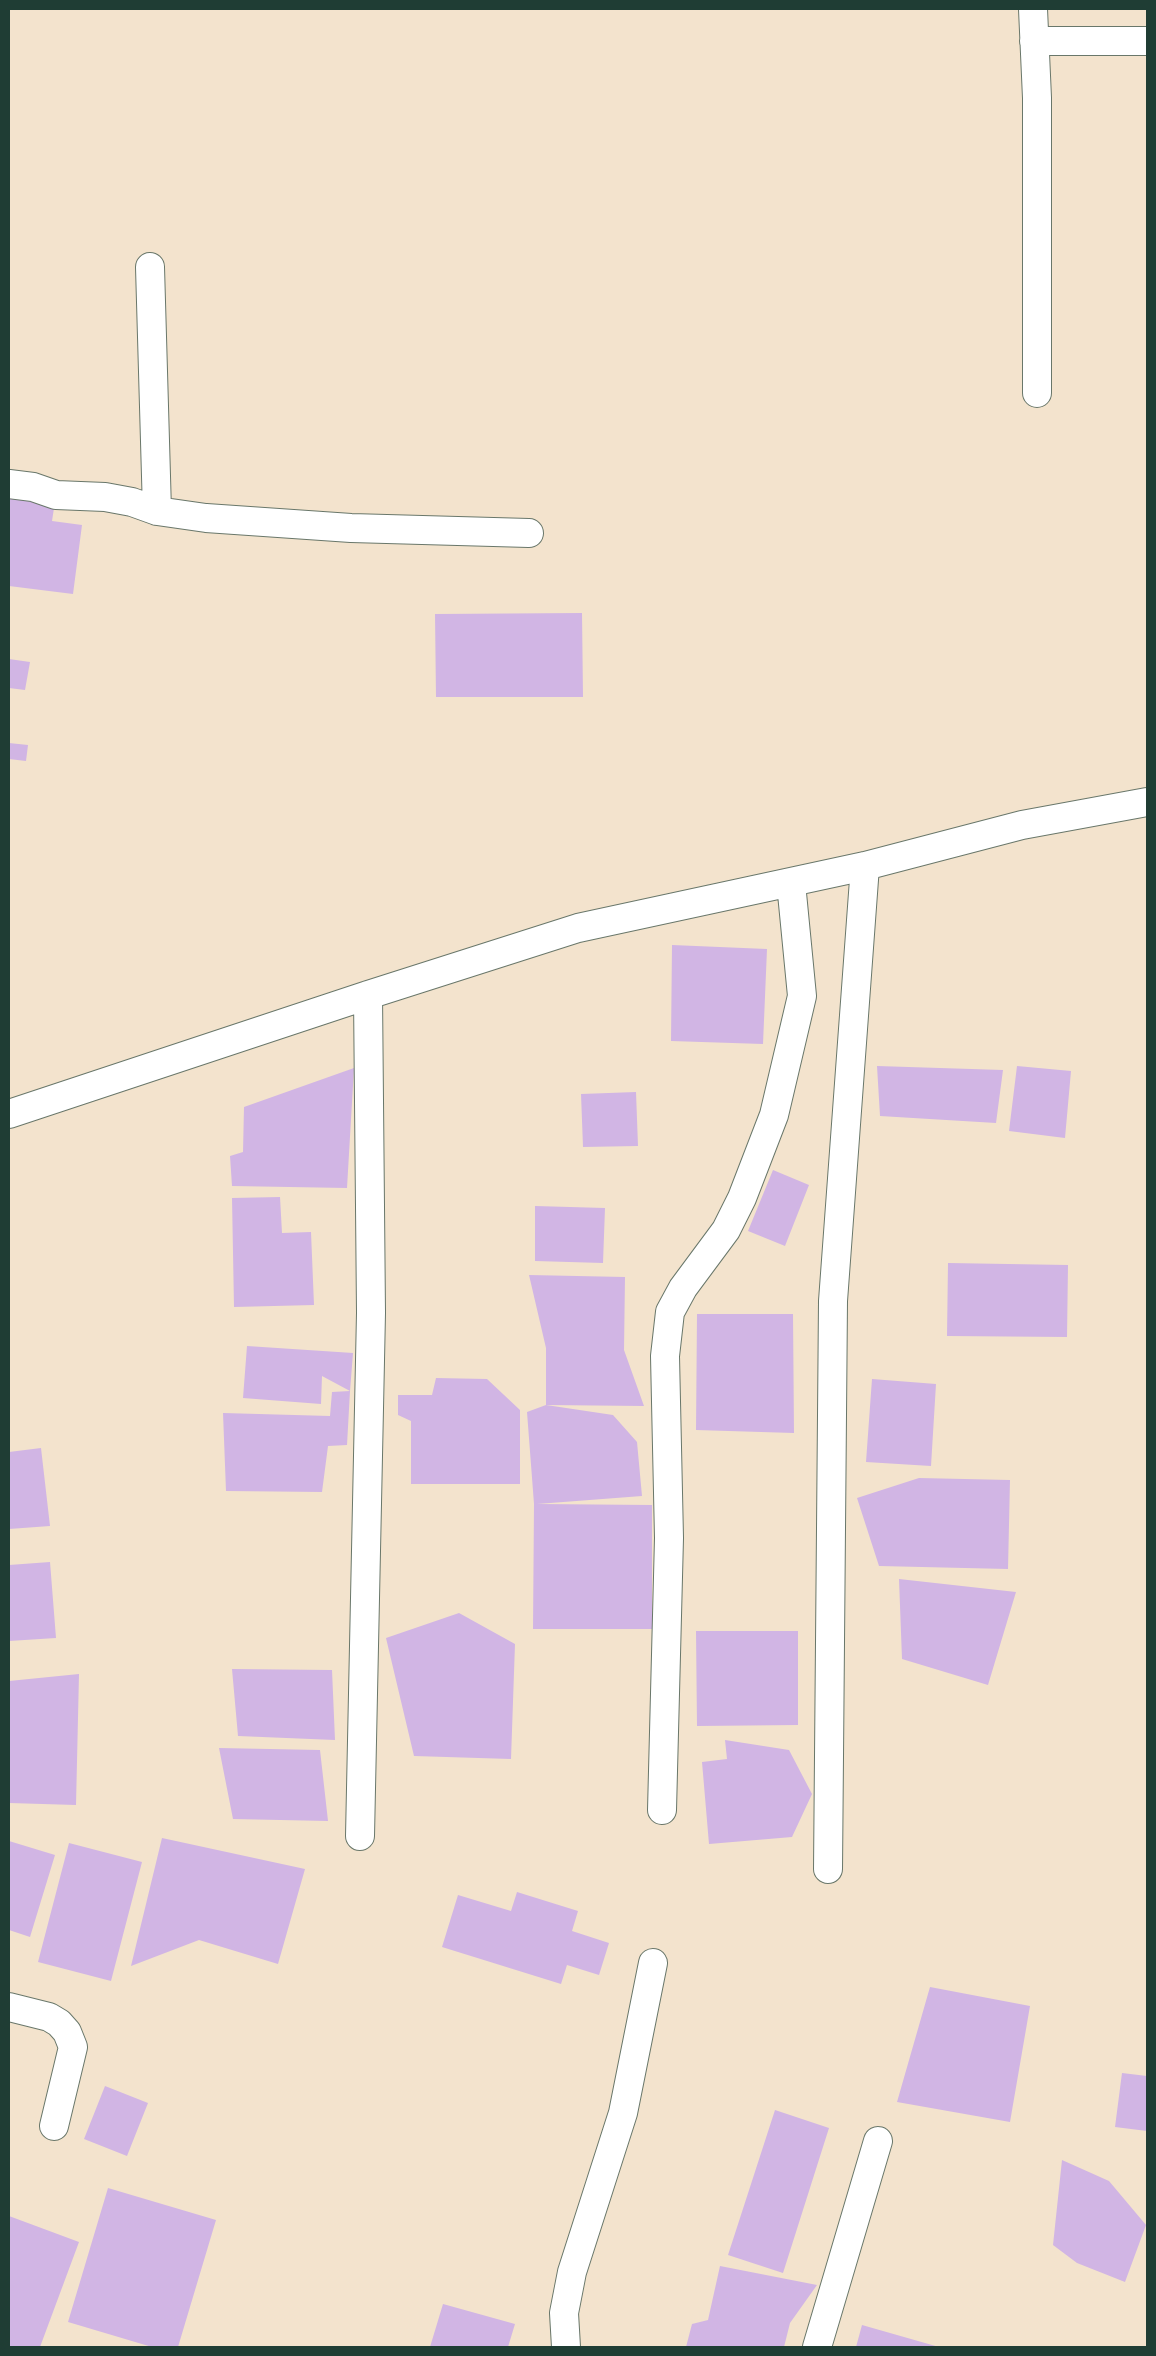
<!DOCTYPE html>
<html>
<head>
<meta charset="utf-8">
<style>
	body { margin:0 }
	#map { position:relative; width:1156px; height:2356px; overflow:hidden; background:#f3e3cd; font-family:"Comic Neue",sans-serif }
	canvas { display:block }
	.frame { position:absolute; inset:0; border:10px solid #1f3d34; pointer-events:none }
</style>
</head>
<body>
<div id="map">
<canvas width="1156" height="2356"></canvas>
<div class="frame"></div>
</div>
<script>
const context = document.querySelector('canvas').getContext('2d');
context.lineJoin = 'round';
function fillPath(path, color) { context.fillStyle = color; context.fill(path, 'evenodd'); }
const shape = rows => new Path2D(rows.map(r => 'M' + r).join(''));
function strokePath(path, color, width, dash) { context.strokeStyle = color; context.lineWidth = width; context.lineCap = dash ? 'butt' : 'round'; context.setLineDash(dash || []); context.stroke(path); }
fillPath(shape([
	[9,489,56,495,52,521,82,525,73,594,9,586],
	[582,613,583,697,436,697,435,614],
	[9,659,30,662,25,690,9,688],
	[9,743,28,745,26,761,9,759],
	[672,945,767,949,763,1044,671,1041],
	[877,1066,1003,1070,996,1123,880,1116],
	[1017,1066,1071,1071,1065,1138,1009,1131],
	[354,1068,347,1188,232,1186,230,1156,243,1152,244,1107],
	[636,1092,638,1146,583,1147,581,1094],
	[773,1170,809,1185,785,1246,748,1231],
	[280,1197,282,1233,311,1232,314,1305,234,1307,232,1198],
	[535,1206,605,1208,603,1263,535,1261],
	[948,1263,1068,1265,1067,1337,947,1336],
	[529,1275,625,1277,624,1350,644,1406,546,1405,546,1348],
	[697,1314,793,1314,794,1433,696,1430],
	[247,1346,353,1353,350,1391,322,1376,321,1404,243,1398],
	[436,1378,487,1379,520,1410,520,1484,411,1484,411,1421,398,1415,398,1395,432,1395],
	[872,1379,936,1384,931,1466,866,1462],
	[350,1391,347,1445,328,1446,322,1492,226,1491,223,1413,330,1416,332,1392],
	[546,1405,613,1415,637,1442,642,1496,537,1504,652,1505,652,1629,533,1629,534,1504,527,1412],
	[41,1448,50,1526,9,1529,9,1452],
	[919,1478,1010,1480,1008,1569,879,1566,857,1498],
	[50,1562,56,1638,9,1641,9,1565],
	[899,1579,1016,1592,988,1685,902,1659],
	[459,1613,515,1644,511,1759,414,1756,386,1638],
	[696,1631,798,1631,798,1725,697,1726],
	[232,1669,332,1670,335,1740,238,1736],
	[79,1674,76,1805,9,1803,9,1681],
	[725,1740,789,1750,812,1794,792,1837,709,1844,702,1762,727,1759],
	[219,1748,320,1750,328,1821,233,1819],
	[162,1838,305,1869,278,1964,199,1940,131,1966],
	[9,1841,55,1855,30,1937,9,1930],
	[69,1843,142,1862,111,1981,38,1962],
	[517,1892,578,1911,572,1931,609,1943,599,1975,567,1965,561,1984,442,1947,458,1895,511,1911],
	[930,1987,1030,2006,1010,2122,897,2102],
	[1122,2073,1147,2076,1147,2131,1115,2127],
	[105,2086,148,2103,127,2156,84,2139],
	[775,2110,829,2128,783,2273,728,2255],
	[1062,2160,1109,2181,1146,2225,1125,2282,1077,2263,1053,2245],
	[108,2188,216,2220,178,2347,152,2347,68,2322],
	[9,2216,79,2242,40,2347,9,2347],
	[720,2266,817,2285,790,2323,784,2347,686,2347,692,2324,708,2320],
	[443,2304,515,2324,508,2347,430,2347],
	[862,2325,939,2347,856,2347]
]), '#d1b5e4');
const minor = shape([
	[1033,9,1037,98,1037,393],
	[1034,41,1147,41],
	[150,267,157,511],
	[9,484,33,487,56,495,105,497,132,502,157,511,206,518,351,528,529,533],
	[9,1114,368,995,578,928,865,866,1022,825,1147,802],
	[662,1810,669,1538,665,1356,670,1312,683,1288,726,1230,742,1198,774,1115,802,996,791,883],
	[360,1836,371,1313,368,995],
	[828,1869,833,1301,865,866],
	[9,2007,49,2017,59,2023,67,2032,73,2047,54,2126],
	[566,2347,564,2313,572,2272,623,2113,653,1963],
	[817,2347,878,2141]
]);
strokePath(minor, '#69776a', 30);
strokePath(minor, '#fff', 28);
</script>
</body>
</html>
